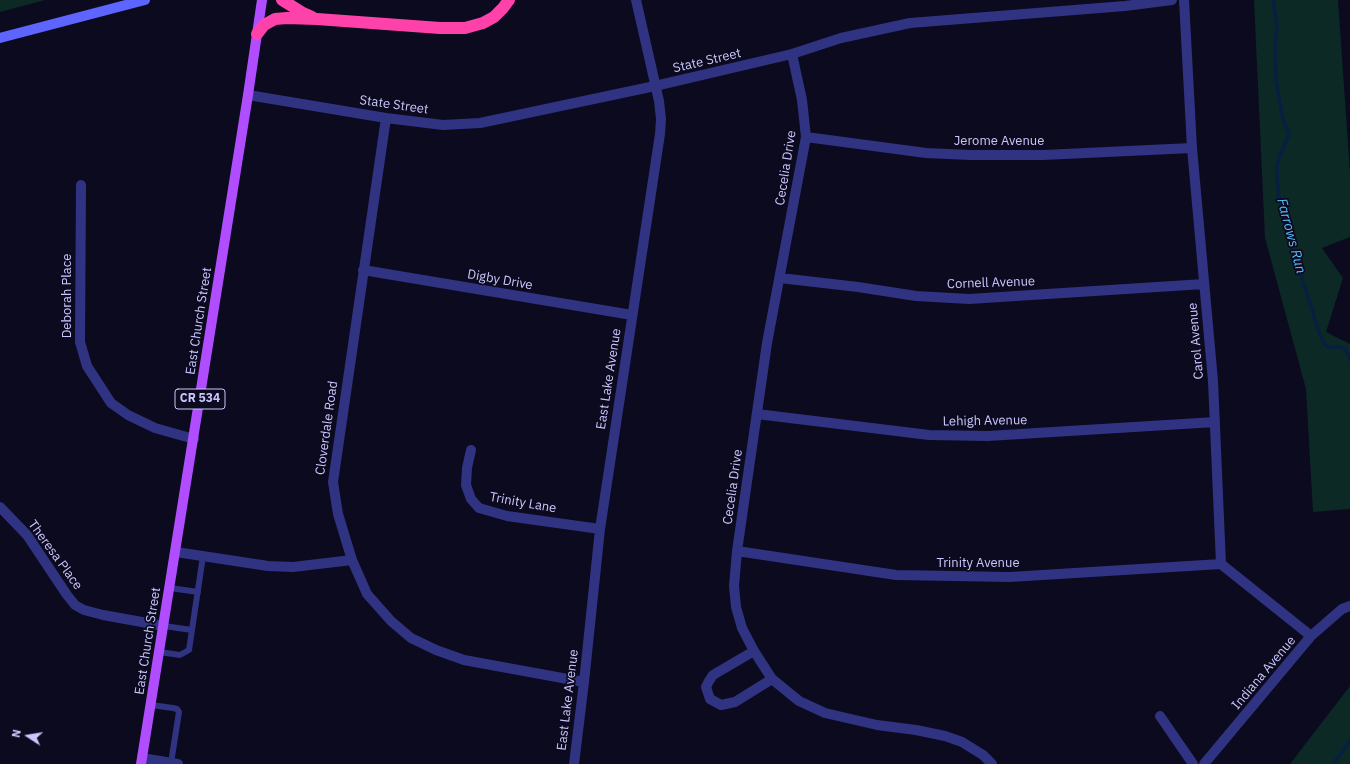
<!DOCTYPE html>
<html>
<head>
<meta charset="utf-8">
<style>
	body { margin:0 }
	#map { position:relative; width:1350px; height:764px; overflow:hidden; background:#0c0a1e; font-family:"IBM Plex Sans",sans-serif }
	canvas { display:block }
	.north { position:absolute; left:8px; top:716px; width:40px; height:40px; -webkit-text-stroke:3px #0c0a1e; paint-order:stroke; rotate:282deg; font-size:11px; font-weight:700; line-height:16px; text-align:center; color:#cac7ff }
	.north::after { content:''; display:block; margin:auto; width:14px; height:18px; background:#cac7ff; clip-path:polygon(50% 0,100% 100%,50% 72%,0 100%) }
</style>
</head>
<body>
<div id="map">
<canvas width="1350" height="764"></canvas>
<div class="north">N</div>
</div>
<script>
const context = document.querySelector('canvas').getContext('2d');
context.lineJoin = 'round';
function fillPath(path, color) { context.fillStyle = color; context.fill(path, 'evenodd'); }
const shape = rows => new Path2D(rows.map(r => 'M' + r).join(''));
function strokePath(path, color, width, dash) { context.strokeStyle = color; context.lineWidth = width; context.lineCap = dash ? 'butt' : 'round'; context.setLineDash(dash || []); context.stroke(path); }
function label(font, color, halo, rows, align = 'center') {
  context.font = font + ' "IBM Plex Sans",sans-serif'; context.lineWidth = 3.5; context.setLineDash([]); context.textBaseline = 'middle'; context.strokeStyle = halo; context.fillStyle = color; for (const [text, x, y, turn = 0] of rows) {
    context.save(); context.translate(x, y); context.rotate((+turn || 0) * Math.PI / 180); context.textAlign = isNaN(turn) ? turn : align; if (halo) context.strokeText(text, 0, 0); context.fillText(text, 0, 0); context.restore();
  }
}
fillPath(shape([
	[0,0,45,0,0,12],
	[1254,0,1338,0,1350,172,1350,237,1322,248,1343,278,1326,332,1350,344,1350,509,1313,512,1306,389,1265,238],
	[1350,686,1350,764,1290,764]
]), '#0c2926');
strokePath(shape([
	[1273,0,1277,26,1275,43,1276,81,1283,120,1289,134,1280,155,1277,165,1277,181,1279,198,1292,247,1319,332,1324,344,1328,347,1336,347,1343,348,1346,350,1350,359],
	[1333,764,1350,741]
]), '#062041', 3.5);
strokePath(shape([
	[170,588,198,592],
	[164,626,192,630],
	[159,652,180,655,189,650,203,556],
	[151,705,173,708,177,709,179,712,171,763]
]), '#303382', 6);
strokePath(shape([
	[1184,0,1192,148,1213,381,1221,564,1311,636],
	[792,54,802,100,806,137,767,343,737,551,734,586,736,607,742,628,754,651,772,679,799,701,825,713,877,725,916,730,945,736,962,742,983,755,992,764],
	[248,95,386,118,443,125,480,123,655,86,792,54,841,38,910,23,1125,6,1172,0],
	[386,118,333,482,338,514,352,560,367,594,391,621,411,638,436,650,464,660,584,682],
	[806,137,926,153,970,155,1043,155,1192,148],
	[81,185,80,342,87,366,111,403,128,415,155,428,194,439],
	[363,270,632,315],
	[780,278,858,287,916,296,969,299,1204,284],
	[757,414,929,435,988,436,1215,422],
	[471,450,467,468,466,485,471,499,479,508,507,516,600,529],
	[0,507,27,535,67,595,75,605,84,610,103,615,164,626],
	[737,551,896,575,1010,577,1221,564],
	[176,552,268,566,293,567,352,560],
	[754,651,713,675,709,681,706,687,710,699,721,705,735,702,772,679],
	[1160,716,1193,764],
	[142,758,178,764],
	[574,764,584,682,600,529,660,134,661,119,659,101,636,0],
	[1204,764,1311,636,1342,609,1350,606]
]), '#303382', 10);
strokePath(shape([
	[0,38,145,0]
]), '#5e65ff', 10);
strokePath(shape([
	[141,764,248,95,262,0]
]), '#b04eff', 10);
strokePath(shape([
	[282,0,303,13,312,17],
	[257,34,264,25,275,19,287,18,317,19,440,28,465,28,483,23,494,17,503,8,509,0]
]), '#ff42aa', 12);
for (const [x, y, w] of [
	[200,399,50]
]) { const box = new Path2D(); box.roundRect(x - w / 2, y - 10, w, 20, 3); context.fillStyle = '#0c0a1e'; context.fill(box); strokePath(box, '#cac7ff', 1); }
label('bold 12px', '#cac7ff', null, [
	["CR 534",200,399]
]);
label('13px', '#cac7ff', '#0c0a1e', [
	["State Street",707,61,-13],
	["State Street",394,105,8],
	["Jerome Avenue",999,141],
	["Cecelia Drive",786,168,-81],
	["Digby Drive",500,280,10],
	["Cornell Avenue",991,283,-2],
	["Deborah Place",67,296,-90],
	["East Church Street",199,321,-81],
	["Carol Avenue",1196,341,-95],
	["East Lake Avenue",609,379,-81],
	["Lehigh Avenue",985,421,-1],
	["Cloverdale Road",327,428,-82],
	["Cecelia Drive",733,487,-82],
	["Trinity Lane",523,503,10],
	["Theresa Place",55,555,54],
	["Trinity Avenue",978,563],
	["East Church Street",148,641,-81],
	["Indiana Avenue",1264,673,-50],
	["East Lake Avenue",568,700,-83]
]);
label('italic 14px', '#55bcff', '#0c0a1e', [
	["Farrows Run",1291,236,75]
]);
</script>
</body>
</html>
